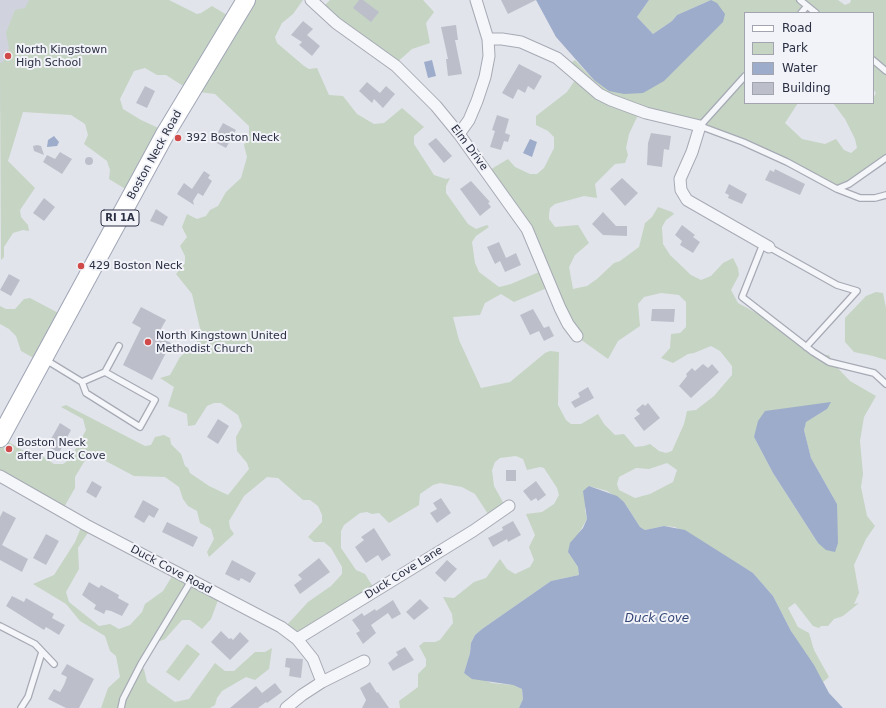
<!DOCTYPE html>
<html>
<head>
<meta charset="utf-8">
<style>
	body { margin:0 }
	#map { position:relative; width:886px; height:708px; overflow:hidden; background:#e2e4eb; font-family:"DejaVu Sans",sans-serif }
	canvas { display:block }
	.legend { position:absolute; left:744px; top:12px; width:130px; height:92px; box-sizing:border-box; background:#f2f3f8; border:1px solid #a2a5b0; margin:0; padding:5px 7px; list-style:none; font-size:12px; color:#2a2f43 }
	.legend li { display:flex; align-items:center; gap:8px; height:20px }
	.legend b { width:20px; border:1px solid #a2a5b0 }
</style>
</head>
<body>
<div id="map">
<canvas width="886" height="708"></canvas>
<ul class="legend">
<li><b style="height:5px;background:#fff"></b>Road</li>
<li><b style="height:11px;background:#c5d4c3"></b>Park</li>
<li><b style="height:11px;background:#9dacca"></b>Water</li>
<li><b style="height:11px;background:#bcbfca"></b>Building</li>
</ul>
</div>
<script>
const context = document.querySelector('canvas').getContext('2d');
context.lineJoin = 'round';
function fillPath(path, color) { context.fillStyle = color; context.fill(path, 'evenodd'); }
const shape = rows => new Path2D(rows.map(r => 'M' + r).join(''));
function strokePath(path, color, width, dash) { context.strokeStyle = color; context.lineWidth = width; context.lineCap = dash ? 'butt' : 'round'; context.setLineDash(dash || []); context.stroke(path); }
function label(font, color, halo, rows, align = 'center') {
  context.font = font + ' "DejaVu Sans",sans-serif'; context.lineWidth = 4; context.setLineDash([]); context.textBaseline = 'middle'; context.strokeStyle = halo; context.fillStyle = color; for (const [text, x, y, turn = 0] of rows) {
    context.save(); context.translate(x, y); context.rotate((+turn || 0) * Math.PI / 180); context.textAlign = isNaN(turn) ? turn : align; if (halo) context.strokeText(text, 0, 0); context.fillText(text, 0, 0); context.restore();
  }
}
fillPath(shape([
	[0,0,31,0,0,113]
]), '#d0d3dd');
fillPath(shape([
	[29,0,169,0,197,14,201,13,212,6,232,18,245,0,303,0,293,14,282,23,275,37,277,43,304,66,309,69,317,68,329,95,343,96,357,114,374,124,384,123,402,108,424,127,414,136,414,144,434,175,446,179,450,178,446,186,446,193,468,224,476,229,487,225,489,227,476,236,472,242,475,263,479,272,499,287,511,284,539,272,539,269,524,232,487,174,493,168,508,159,515,167,530,174,537,174,544,168,554,148,554,137,548,131,536,125,536,116,567,92,575,80,568,65,575,60,594,80,711,0,838,0,845,5,850,3,851,0,886,0,886,159,840,188,743,140,640,111,629,134,626,148,628,155,625,163,615,164,595,184,597,198,584,196,555,204,550,208,549,214,549,219,555,227,578,225,589,243,575,255,569,267,573,289,587,286,597,279,614,263,620,261,639,247,645,223,652,217,658,207,672,212,674,214,666,220,662,227,663,244,670,255,691,275,701,280,711,276,723,263,733,258,738,268,739,275,731,290,738,303,769,320,823,355,829,355,832,362,850,381,876,396,864,417,860,441,863,474,861,487,867,516,875,526,866,539,854,565,859,593,854,604,859,603,843,616,834,619,828,626,821,626,819,628,813,626,795,603,788,608,798,627,809,633,814,650,829,677,823,682,791,631,773,596,753,573,675,527,664,526,645,530,640,527,624,502,607,491,589,486,585,510,587,519,568,552,578,567,579,575,551,581,482,629,475,635,471,643,470,653,464,673,492,683,513,685,522,689,523,699,519,708,400,708,399,701,418,687,418,674,426,666,426,659,419,646,424,642,435,642,440,640,453,623,452,614,443,597,454,598,474,582,486,578,500,559,507,569,515,574,530,567,534,560,529,547,535,535,526,514,542,512,554,504,559,495,557,488,544,468,540,467,527,470,523,459,516,456,500,458,495,462,492,470,494,486,504,504,490,517,475,494,462,487,440,483,433,485,420,494,419,505,389,523,379,513,372,514,367,512,360,513,344,525,341,531,341,548,356,570,365,574,375,590,299,638,286,626,308,602,331,586,342,574,342,567,331,548,324,542,314,542,308,537,322,522,322,515,318,506,310,500,303,500,278,478,267,477,244,496,229,521,230,528,234,534,209,557,207,552,214,539,211,529,200,523,197,511,188,506,183,499,179,487,165,477,134,476,100,458,91,457,84,462,75,477,75,488,63,509,0,475,0,439,2,438,22,450,39,454,54,464,63,464,70,459,86,430,83,419,61,407,66,405,145,446,151,445,155,437,164,435,170,438,171,444,181,454,185,466,188,468,190,473,209,486,228,495,249,469,247,463,237,451,236,437,242,426,238,415,221,403,214,403,207,406,195,425,188,426,187,414,168,406,174,387,160,378,170,375,180,357,202,337,192,294,176,274,185,263,185,256,180,246,187,237,182,227,187,214,197,219,206,216,210,210,218,206,226,192,241,178,247,157,244,145,249,136,249,126,215,94,191,91,166,75,157,75,145,68,134,71,120,99,123,109,141,120,165,131,132,193,109,179,110,170,107,161,84,144,88,135,85,124,71,115,23,112,8,161,35,188,20,210,21,217,28,225,29,231,23,230,13,233,4,247,4,257,1,260,0,63,3,62,9,48,6,33,15,10,25,8],
	[745,13,873,13,873,89,876,93,873,98,873,103,833,103,845,119,855,139,857,148,851,153,844,150,836,139,825,144,802,139,785,123,798,103,745,103],
	[547,288,573,334,608,359,618,341,640,326,638,304,644,297,661,293,679,295,686,302,686,327,680,333,671,334,670,348,661,358,673,363,688,354,694,353,711,346,720,351,732,366,732,375,714,396,696,410,687,411,684,424,672,451,666,453,659,451,650,444,644,446,635,447,624,434,615,435,604,424,598,414,581,424,571,424,566,420,558,405,559,352,550,351,545,353,510,382,481,388,459,340,453,317,480,315,485,303,501,294,514,302],
	[827,409,805,422,804,430,811,458,837,504,818,543,773,473,754,437],
	[667,463,677,470,673,482,650,494,635,498,619,490,617,484,619,477,636,468,649,469],
	[330,0,423,0,434,12,426,23,430,43,412,49,394,65,320,10],
	[649,0,711,0,677,15,672,21,653,34,637,17],
	[876,292,883,293,886,308,886,360,873,356,854,352,845,342,845,318,866,296],
	[30,298,66,317,41,362,21,351,16,336,9,329,0,324,0,306,6,309,15,309,24,299],
	[82,525,91,528,78,548,79,569,66,592,69,602,99,626,110,624,119,629,130,625,142,612,145,604,163,591,174,573,220,595,211,619,202,629,190,620,182,620,165,639,153,644,134,669,144,669,147,682,175,702,189,699,215,663,225,671,234,671,255,652,265,652,272,648,269,669,255,680,246,677,222,691,217,698,215,705,210,708,101,708,108,688,120,677,116,656,110,651,105,636,80,621,66,604,33,584,54,575,75,542],
	[187,644,200,654,179,681,166,672]
]), '#c5d4c3');
fillPath(shape([
	[536,0,649,0,637,17,653,34,672,21,677,15,711,0,717,3,725,14,723,22,664,81,643,93,624,94,609,91,594,80,556,37],
	[432,60,436,76,428,78,424,62],
	[54,136,59,142,57,146,47,147,48,140],
	[530,139,537,142,532,157,523,153],
	[831,402,827,409,806,422,804,430,811,458,837,504,838,543,835,552,826,550,818,543,773,473,754,437,758,421,765,411],
	[589,486,617,496,624,502,640,527,645,530,664,526,685,530,753,573,773,596,791,631,814,665,829,693,843,708,519,708,523,699,522,689,513,685,472,679,464,673,470,653,471,643,475,635,482,629,551,581,579,575,578,567,568,552,570,543,583,528,587,519,583,491]
]), '#9dacca');
fillPath(shape([
	[359,0,363,0,379,12,371,22,353,8],
	[501,0,536,0,508,14],
	[303,21,313,29,307,35,320,46,312,56,299,45,302,42,291,35],
	[456,25,458,40,455,40,462,74,448,76,446,59,448,59,441,27],
	[519,64,542,76,534,90,528,86,525,93,518,89,513,99,502,93],
	[367,82,380,93,386,86,395,94,383,108,374,99,372,103,359,91],
	[145,86,155,91,147,108,136,103],
	[497,115,509,119,505,133,510,135,508,142,504,141,501,150,490,147,495,131,492,130],
	[223,123,236,130,226,148,213,141],
	[651,133,671,136,669,150,664,149,662,167,647,165,648,143],
	[436,138,452,156,444,163,428,144],
	[37,145,41,146,44,155,34,151,33,146],
	[60,152,72,159,62,174,43,162,47,155,55,159],
	'85 161a4 4 0 1 1 8 0a4 4 0 1 1-8 0Z',
	[775,169,805,184,800,195,765,180,770,170,774,172],
	[204,171,210,175,208,178,212,181,203,196,198,193,193,201,194,205,177,194,184,183,192,189],
	[622,178,638,193,625,206,610,189],
	[471,181,490,202,488,203,491,207,480,216,460,189],
	[729,184,747,194,742,204,728,198,729,195,725,193],
	[44,198,55,207,44,221,33,213],
	[156,209,168,217,163,226,150,221],
	[603,212,616,226,627,226,627,236,603,235,592,224],
	[682,225,695,235,693,237,700,242,693,253,680,245,682,241,675,235],
	[499,242,506,258,516,253,521,265,505,272,500,261,495,264,487,247],
	[9,274,20,280,11,296,0,290],
	[141,307,166,320,157,336,171,343,152,380,123,365,141,328,132,323],
	[533,309,544,328,549,326,554,336,544,341,539,331,530,335,520,315],
	[652,309,675,309,674,322,651,321],
	[703,364,708,368,712,364,719,372,691,398,679,386,687,376,686,374,692,368,695,371],
	[588,387,594,398,575,408,571,402,580,397,578,393],
	[648,403,660,418,644,431,634,418,640,414,636,410,643,404,645,406],
	[218,419,229,426,218,444,207,437],
	[60,423,71,430,59,453,47,446],
	[506,470,516,470,516,481,506,481],
	[92,481,102,487,96,498,86,492],
	[536,481,546,495,538,501,536,498,531,501,523,491],
	[441,498,451,513,437,523,430,513,437,509,433,503],
	[143,500,159,509,154,518,149,515,144,523,134,517],
	[3,511,16,518,2,545,28,559,22,572,0,560,0,517],
	[513,521,521,535,508,542,507,539,493,547,488,538,503,530,502,527],
	[167,522,198,537,193,547,162,532],
	[374,528,391,555,382,561,378,555,366,563,355,547,364,540,361,537],
	[46,534,59,541,46,565,33,558],
	[319,558,330,572,300,594,294,585,302,579,298,575],
	[232,560,256,573,250,583,241,578,239,581,225,574],
	[447,560,457,569,445,582,435,573],
	[89,582,99,588,101,585,119,595,118,598,129,604,122,616,111,611,106,610,104,614,94,609,96,605,82,595],
	[12,596,24,602,26,598,54,614,52,618,65,625,59,635,46,627,44,630,36,625,6,606],
	[420,599,429,608,414,620,406,612],
	[393,600,401,614,392,619,388,613,371,625,376,633,363,644,356,633,360,631,352,620,362,613,364,616,375,609,376,611],
	[221,631,229,639,231,638,233,640,240,632,249,641,230,660,211,642],
	[405,647,414,660,393,671,388,663,398,655,396,652],
	[286,658,303,659,301,678,289,676,290,668,285,667],
	[67,664,94,679,79,708,66,708,48,699,54,689,60,692,64,685,67,677,61,674],
	[370,682,377,693,378,692,389,708,362,708,366,700,360,688],
	[275,683,282,692,267,703,266,702,258,708,230,708,256,686,262,693]
]), '#bcbfca');
const lane = shape([
	[800,0,816,13],
	[801,13,807,6],
	[873,60,886,71],
	[745,76,700,126,743,142,787,162,837,189],
	[886,158,849,184,837,189,860,198,875,198,886,195],
	[763,244,742,297,813,352,829,362,874,373,886,384],
	[769,247,837,285,857,291,806,347],
	[46,360,82,382,86,393,140,427,155,400,105,372,119,346],
	[82,382,105,372],
	[0,626,35,644,54,664],
	[21,708,28,697,42,652],
	[121,708,123,699,141,664,191,581]
]);
const street = shape([
	[311,0,336,23,396,66,436,106,459,134,527,229,560,308,568,324,577,336],
	[488,39,502,39,521,42,557,58,599,94,611,100,646,113,700,126,692,152,680,179,681,190,687,200,769,247],
	[459,134,469,120,477,101,485,77,489,56,488,39,476,0],
	[0,476,86,525,281,627,297,639,313,659,322,682],
	[297,639,473,531,509,506],
	[286,708,302,695,322,682,364,661]
]);
const primary = shape([
	[0,438,164,136,246,0]
]);
strokePath(lane, '#a7aab5', 8);
strokePath(street, '#a7aab5', 13);
strokePath(primary, '#a1a6b6', 20);
strokePath(lane, '#f5f6f9', 5.5);
strokePath(street, '#f5f6f9', 11);
strokePath(primary, '#fff', 18);
for (const [x, y, r, color] of [
	[8,56,4,"#cf4a48"],
	[178,138,4,"#cf4a48"],
	[81,266,4,"#cf4a48"],
	[148,342,4,"#cf4a48"],
	[9,449,4,"#cf4a48"]
]) { const dot = new Path2D(); dot.arc(x, y, r, 0, 2 * Math.PI); context.fillStyle = color; context.fill(dot); strokePath(dot, '#f2f3f8', 1.5); }
for (const [x, y, w] of [
	[120,218,38]
]) { const box = new Path2D(); box.roundRect(x - w / 2, y - 8, w, 16, 3); context.fillStyle = '#f2f3f8'; context.fill(box); strokePath(box, '#2a2f43', 1); }
label('bold 10px', '#2a2f43', null, [
	["RI 1A",120,218]
]);
label('11px', '#2a2f43', '#f2f3f8', [
	["North Kingstown",16,50],
	["High School",16,63],
	["392 Boston Neck",186,138],
	["429 Boston Neck",89,266],
	["North Kingstown United",156,336],
	["Methodist Church",156,349],
	["Boston Neck",17,443],
	["after Duck Cove",17,456]
], 'left');
label('11px', '#2a2f43', '#f2f3f8', [
	["Elm Drive",469,148,53],
	["Boston Neck Road",155,155,-61],
	["Duck Cove Road",171,570,28],
	["Duck Cove Lane",404,573,-32]
]);
label('italic 12px', '#344777', '#f2f3f8', [
	["Duck Cove",657,619]
]);
</script>
</body>
</html>
